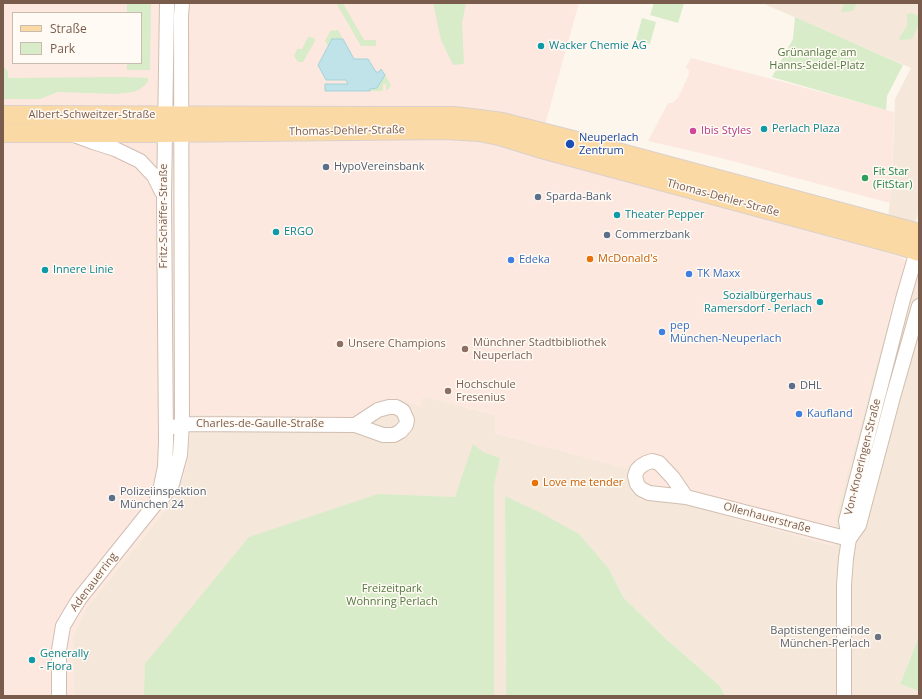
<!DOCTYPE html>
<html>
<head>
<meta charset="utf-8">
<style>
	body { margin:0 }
	#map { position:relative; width:922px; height:699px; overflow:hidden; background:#fdf6ec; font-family:"Open Sans",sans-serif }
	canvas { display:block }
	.frame { position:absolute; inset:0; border:4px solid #7a5c4d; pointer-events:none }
	.legend { position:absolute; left:12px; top:12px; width:130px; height:52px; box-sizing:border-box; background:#fffaf3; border:1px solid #cabbb1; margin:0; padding:5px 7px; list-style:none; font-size:12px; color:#7a5c4d }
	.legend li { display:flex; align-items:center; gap:8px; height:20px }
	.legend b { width:20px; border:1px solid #cabbb1 }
</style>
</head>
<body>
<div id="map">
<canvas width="922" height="699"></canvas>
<div class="frame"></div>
<ul class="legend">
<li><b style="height:5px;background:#fbd9a5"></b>Straße</li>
<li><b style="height:11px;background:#d8ecc9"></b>Park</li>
</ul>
</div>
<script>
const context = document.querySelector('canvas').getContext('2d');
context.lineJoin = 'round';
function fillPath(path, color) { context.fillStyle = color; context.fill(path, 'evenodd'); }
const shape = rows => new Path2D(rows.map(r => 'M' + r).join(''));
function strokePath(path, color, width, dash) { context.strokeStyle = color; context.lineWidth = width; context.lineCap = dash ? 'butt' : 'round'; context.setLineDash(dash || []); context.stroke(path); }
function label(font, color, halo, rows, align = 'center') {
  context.font = font + ' "Open Sans",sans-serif'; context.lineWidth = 3; context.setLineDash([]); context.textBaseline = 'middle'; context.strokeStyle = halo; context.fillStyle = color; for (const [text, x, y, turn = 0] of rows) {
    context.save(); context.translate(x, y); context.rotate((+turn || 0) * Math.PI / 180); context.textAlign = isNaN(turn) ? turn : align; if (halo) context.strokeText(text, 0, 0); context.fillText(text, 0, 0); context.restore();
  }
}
fillPath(shape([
	[762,3,919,3,919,209,916,221,911,224,888,218,892,179,895,99,911,68],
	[905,260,919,265,919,636,900,684,919,691,919,696,725,696,720,686,665,638,623,597,609,569,505,496,506,696,74,696,72,638,86,608,171,503,182,481,188,459,191,414,346,418,360,416,370,407,384,400,403,400,420,406,423,396,495,415,495,433,630,469,631,478,659,497,834,546,836,514,877,361,895,297,904,282,907,265]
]), '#f5e8da');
fillPath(shape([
	[3,3,579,3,536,157,899,256,905,260,907,265,904,282,895,297,877,361,836,514,834,546,659,497,631,478,629,469,495,433,495,415,423,396,420,407,403,400,384,400,370,407,360,416,346,418,191,414,188,459,182,481,171,503,86,608,73,638,74,696,3,696],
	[13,13,141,13,141,63,13,63],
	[691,58,795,85,894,112,892,179,890,203,717,157,648,141,668,103,672,103,678,98,689,74,689,71,686,67]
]), '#fde8e0');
fillPath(shape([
	[127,3,151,3,150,70,127,70,127,63,141,63,141,13,127,13],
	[336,3,341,3,342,4,344,5,364,40,376,40,376,46,361,46],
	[433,3,466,3,462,23,464,64,453,65,441,40],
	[654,3,684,3,678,23,650,15],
	[845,3,857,3,853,11,842,12,841,11],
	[912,13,918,16,919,24,912,39,900,40,899,38,907,26,907,14],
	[795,17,903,65,887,96,886,110,772,77,793,39],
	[642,18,656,22,650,44,636,40],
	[338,30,343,39,332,39,328,46,325,41,330,31],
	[308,37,314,38,315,41,303,62,298,62,294,56,297,49,302,49],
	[3,66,5,68,8,72,8,78,119,77,148,78,148,81,146,84,140,89,134,92,115,94,58,92,40,99,3,99],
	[385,75,391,85,388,90,386,90,386,84,383,84,383,91,370,91,369,89,377,88],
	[473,444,483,452,500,458,494,485,494,696,144,696,145,664,249,537,378,494,455,497],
	[505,496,541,513,579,534,609,569,623,597,665,638,720,686,725,696,506,696],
	[919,636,919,691,900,684]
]), '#d8ecc9');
const water = shape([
	[332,39,343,39,354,59,368,59,376,72,379,72,381,69,385,75,377,88,370,89,370,91,325,91,325,84,348,84,346,80,326,80,318,65,332,39]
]);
fillPath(water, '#bfe3e8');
strokePath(water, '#a5d3da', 1);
const minor = shape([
	[74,135,93,142,115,149,140,161,154,176,162,192],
	[174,427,182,424,355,425,383,435,394,435,401,431,406,425,407,420,403,411,396,407,389,407,378,410,355,425],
	[686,497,673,478,659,463,652,461,646,463,641,466,637,470,635,476,637,484,641,489,649,493,686,497,849,539],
	[157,499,161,486,165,467,166,441,164,197,167,3],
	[849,539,859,525,893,397,919,306],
	[59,696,59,650,63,626,73,609,80,598,156,503,163,497,172,484,180,455,182,424,181,16,182,3],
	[844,696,844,585,846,558,849,539,846,521,903,299,919,244]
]);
const major = shape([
	[3,115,401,116,454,116,480,119,502,122,569,139,919,233],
	[3,133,164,133,445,130,479,132,499,136,538,148,898,245,919,252]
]);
strokePath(minor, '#d1beb0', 16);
strokePath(major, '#dad1cd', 20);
strokePath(minor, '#fff', 14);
strokePath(major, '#fbd9a5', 18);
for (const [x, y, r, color] of [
	[541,46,4,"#0f9aa8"],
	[764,129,4,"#0f9aa8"],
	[693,131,4,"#d1479c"],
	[570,144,5,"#1a4fb4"],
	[326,167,4,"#5c6f8a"],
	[865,178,4,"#2e9e5b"],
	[538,197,4,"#5c6f8a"],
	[617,215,4,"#0f9aa8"],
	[276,232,4,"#0f9aa8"],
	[607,235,4,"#5c6f8a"],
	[590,259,4,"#e8710a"],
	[511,260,4,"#3f7fe0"],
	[45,270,4,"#0f9aa8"],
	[689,274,4,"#3f7fe0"],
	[820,302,4,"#0f9aa8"],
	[662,332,4,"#3f7fe0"],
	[340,344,4,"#8d6e63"],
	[465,349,4,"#8d6e63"],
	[792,386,4,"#5c6f8a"],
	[448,391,4,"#8d6e63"],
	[799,414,4,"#3f7fe0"],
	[535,483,4,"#e8710a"],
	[112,498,4,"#5c6f8a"],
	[878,637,4,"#6b7280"],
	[32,660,4,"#0f9aa8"]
]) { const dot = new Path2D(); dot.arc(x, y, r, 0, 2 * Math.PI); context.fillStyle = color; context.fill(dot); strokePath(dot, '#fffaf3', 1.5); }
label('11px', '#0d838f', '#fffaf3', [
	["Wacker Chemie AG",549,46],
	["Perlach Plaza",772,129],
	["Theater Pepper",625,215],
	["ERGO",284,232],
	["Innere Linie",53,270],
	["Sozialbürgerhaus",812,296,"right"],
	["Ramersdorf - Perlach",812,309,"right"],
	["Generally",40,654],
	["- Flora",40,667]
], 'left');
label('11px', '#537a41', '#fffaf3', [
	["Grünanlage am",817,53],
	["Hanns-Seidel-Platz",817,66],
	["Freizeitpark",392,589],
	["Wohnring Perlach",392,602]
]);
label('11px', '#7a5c4d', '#fffaf3', [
	["Albert-Schweitzer-Straße",92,115],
	["Thomas-Dehler-Straße",347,131,-1],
	["Thomas-Dehler-Straße",723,198,15],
	["Fritz-Schäffer-Straße",164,216,-90],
	["Charles-de-Gaulle-Straße",260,424],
	["Von-Knoeringen-Straße",863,457,-76],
	["Ollenhauerstraße",767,518,15],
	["Adenauerring",94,582,-53]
]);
label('11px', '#b23c85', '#fffaf3', [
	["Ibis Styles",701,131]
], 'left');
label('11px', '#164399', '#fffaf3', [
	["Neuperlach",579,138],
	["Zentrum",579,151]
], 'left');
label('11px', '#4e5e75', '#fffaf3', [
	["HypoVereinsbank",334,167],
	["Sparda-Bank",546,197],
	["Commerzbank",615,235],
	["DHL",800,386],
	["Polizeiinspektion",120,492],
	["München 24",120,505]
], 'left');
label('11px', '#27864d', '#fffaf3', [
	["Fit Star",873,172],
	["(FitStar)",873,185]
], 'left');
label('11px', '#c56008', '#fffaf3', [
	["McDonald's",598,259],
	["Love me tender",543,483]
], 'left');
label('11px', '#366cbe', '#fffaf3', [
	["Edeka",519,260],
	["TK Maxx",697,274],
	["pep",670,326],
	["München-Neuperlach",670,339],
	["Kaufland",807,414]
], 'left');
label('11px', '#785e54', '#fffaf3', [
	["Münchner Stadtbibliothek",473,343],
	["Neuperlach",473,356],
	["Unsere Champions",348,344],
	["Hochschule",456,385],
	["Fresenius",456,398]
], 'left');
label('11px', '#5b616d', '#fffaf3', [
	["Baptistengemeinde",870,631],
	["München-Perlach",870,644]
], 'right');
</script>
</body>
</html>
